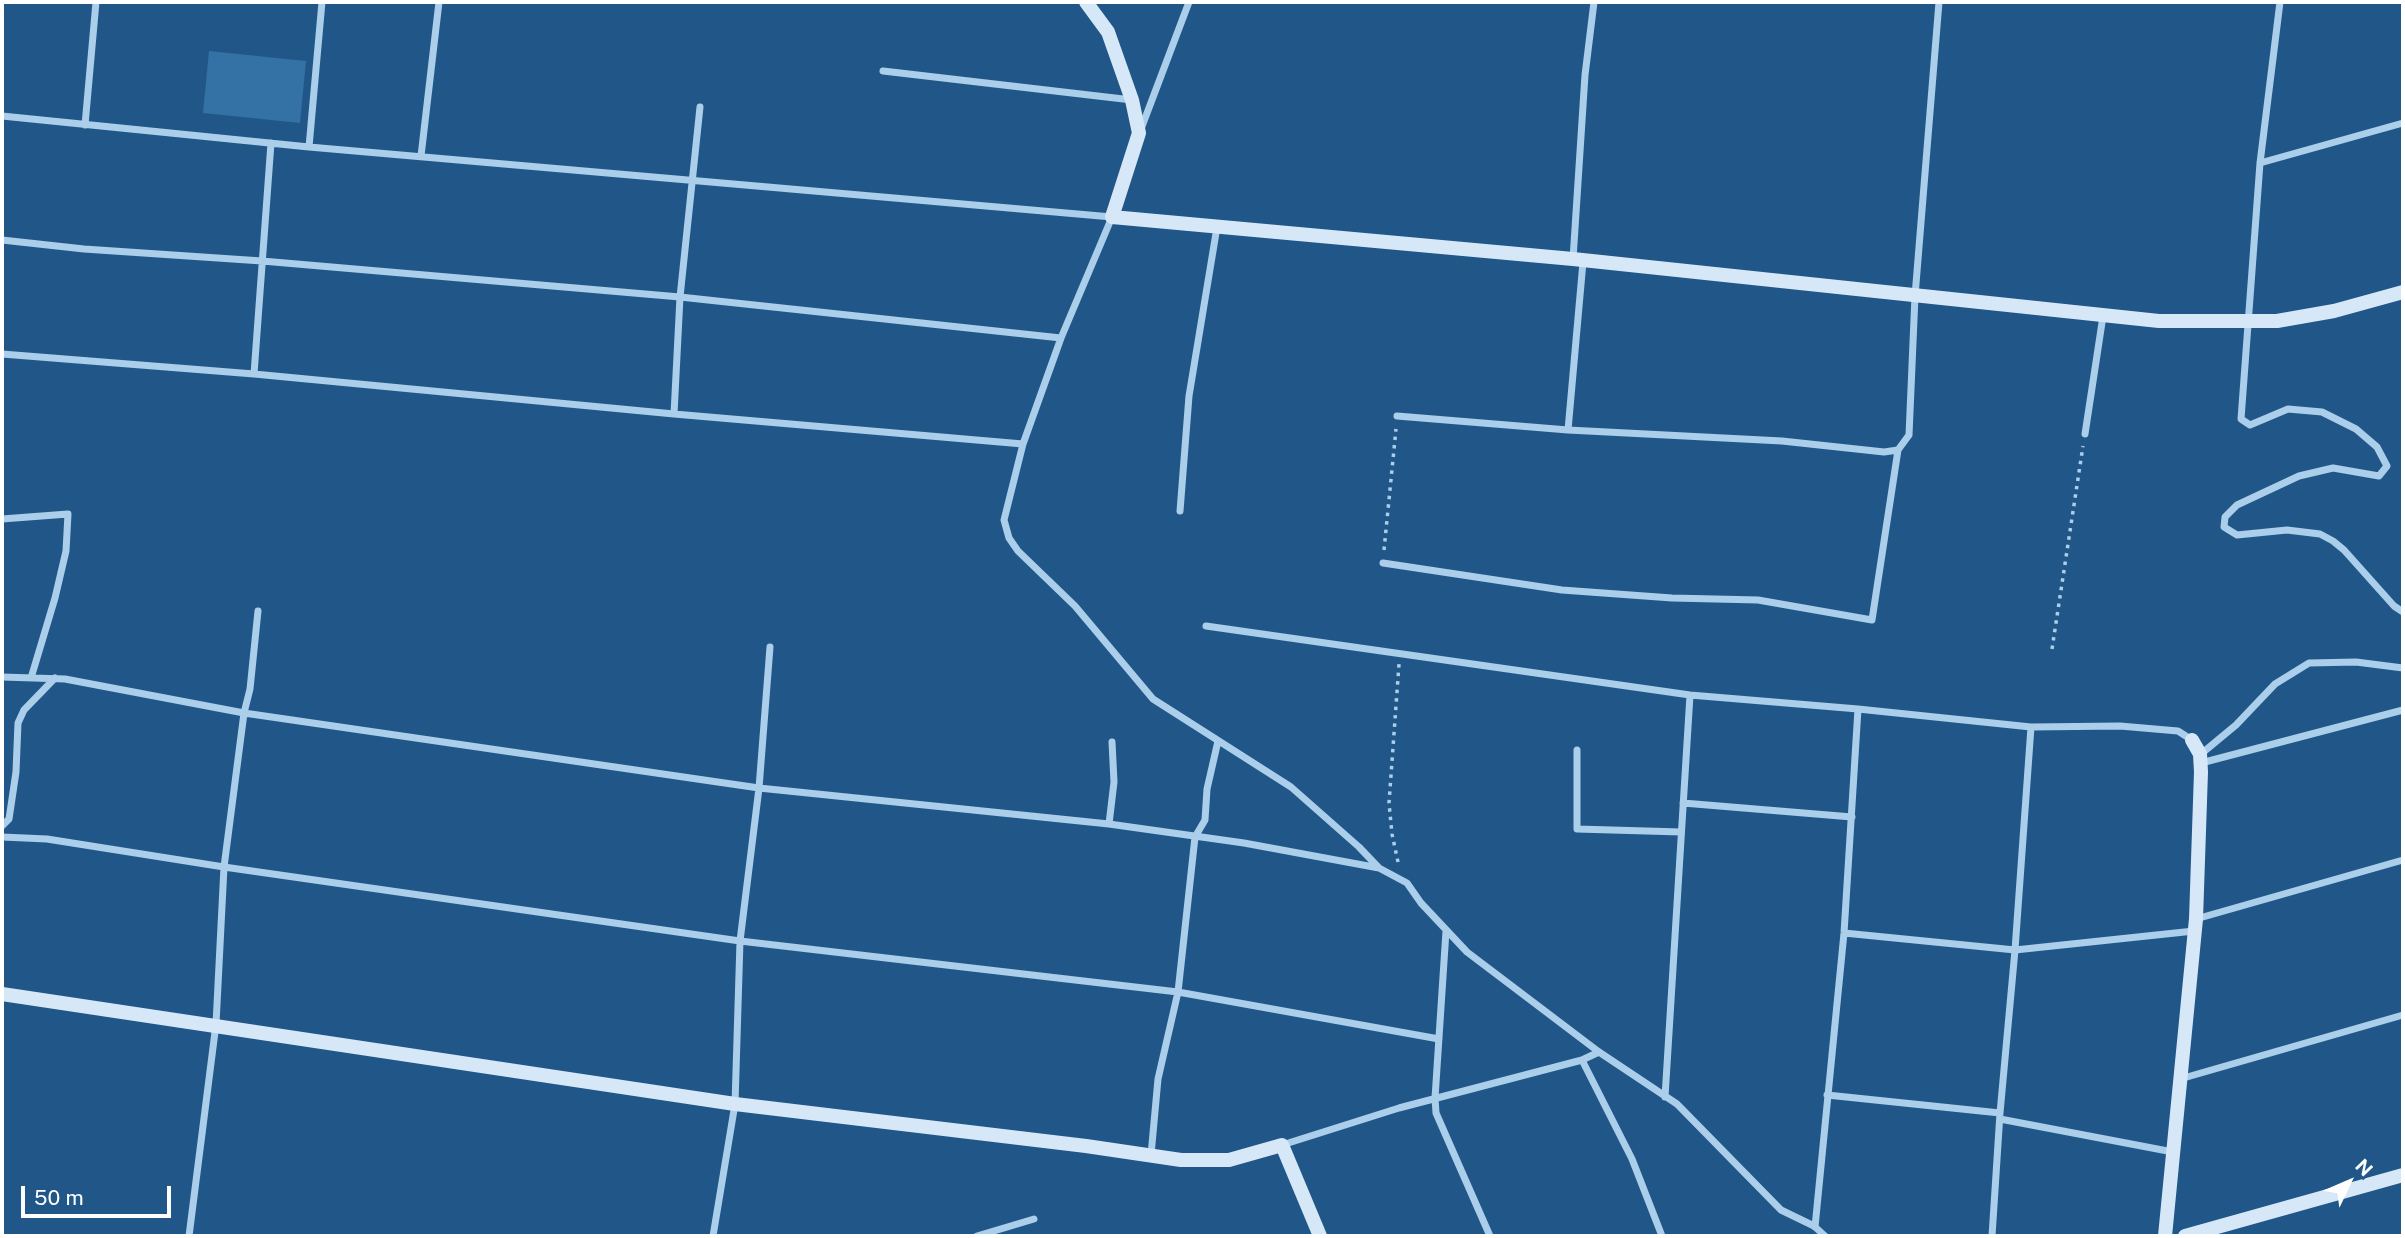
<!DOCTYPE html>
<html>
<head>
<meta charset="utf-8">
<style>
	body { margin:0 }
	#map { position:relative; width:2405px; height:1238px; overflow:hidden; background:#205788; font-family:"Public Sans",sans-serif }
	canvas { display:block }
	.frame { position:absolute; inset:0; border:4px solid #fff; pointer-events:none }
	.north { position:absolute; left:2314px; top:1147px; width:70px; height:70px; -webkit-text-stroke:5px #205788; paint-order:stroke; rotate:46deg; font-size:19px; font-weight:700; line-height:28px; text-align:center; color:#fff }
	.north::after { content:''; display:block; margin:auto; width:24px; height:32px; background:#fff; clip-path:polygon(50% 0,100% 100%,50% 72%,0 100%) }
	.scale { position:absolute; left:21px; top:1186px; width:150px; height:32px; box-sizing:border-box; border:4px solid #fff; border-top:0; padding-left:9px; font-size:21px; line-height:24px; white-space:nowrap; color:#fff; -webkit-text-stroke:5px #205788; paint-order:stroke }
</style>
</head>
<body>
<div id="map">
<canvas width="2405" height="1238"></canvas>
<div class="frame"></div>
<div class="north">N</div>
<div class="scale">50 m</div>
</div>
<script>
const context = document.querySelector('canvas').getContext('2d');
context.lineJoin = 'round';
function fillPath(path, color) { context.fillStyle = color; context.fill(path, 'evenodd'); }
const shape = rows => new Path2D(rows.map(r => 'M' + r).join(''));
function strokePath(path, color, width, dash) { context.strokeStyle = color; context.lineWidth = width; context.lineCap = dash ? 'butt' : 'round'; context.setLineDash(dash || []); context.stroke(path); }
fillPath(shape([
	[209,51,306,61,300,123,203,113]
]), '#3471a5');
strokePath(shape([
	[1384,550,1396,429],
	[2052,649,2083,446],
	[1398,862,1392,834,1389,803,1399,664]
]), '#abceea', 3.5, [3.5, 5]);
strokePath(shape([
	[2280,2,2260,163,2241,419,2250,425,2288,409,2322,412,2356,429,2377,447,2387,466,2379,476,2333,468,2299,476,2237,505,2225,517,2224,527,2237,535,2287,530,2320,534,2333,541,2344,550,2394,606,2403,612],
	[883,71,1132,100],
	[2,116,309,147,1112,217,1061,338,1023,444,1004,520,1009,538,1018,551,1075,606,1153,699,1291,787,1359,847,1379,868,1407,883,1421,903,1467,952,1599,1052,1677,1104,1781,1210,1814,1226,1825,1236],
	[85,125,96,2],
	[1141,129,1189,2],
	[309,147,322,2],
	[421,156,439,2],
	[2260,163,2403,123],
	[2,240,84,249,262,261,680,297,1061,338],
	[1573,259,1585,75,1594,2],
	[2,354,254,374,674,414,1023,444],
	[254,374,271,143],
	[674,414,680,297,700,107],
	[1397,416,1568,430,1782,441,1884,452,1898,450],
	[1568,430,1583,262],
	[2085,434,2103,316],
	[1180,511,1189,396,1217,227],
	[2,519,68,514,66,551,55,598,31,678],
	[1383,563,1562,590,1672,598,1758,600,1872,620,1898,450,1909,435,1915,296,1939,2],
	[1206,626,1690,695,1858,709,2031,727,2120,726,2178,731,2192,740],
	[2,677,65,679,244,713,759,788,1109,824,1244,843,1379,868],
	[1577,750,1577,829,1681,832],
	[2201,754,2236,725,2275,684,2309,663,2356,662,2403,668],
	[2201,763,2403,710],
	[1683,803,1852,817],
	[1109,824,1114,782,1112,742],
	[2,826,9,819,16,772,18,723,24,710,55,678],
	[2,837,47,839,224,867,740,941,1178,992,1439,1039],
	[2196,919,2403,860],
	[1446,931,1435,1098,1436,1113,1490,1236],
	[1844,933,2015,950,2194,931],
	[1582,1060,1632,1159,1662,1236],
	[2180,1079,2403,1015],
	[1827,1095,2000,1113],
	[1665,1097,1690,695],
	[2000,1119,2173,1152],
	[1282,1145,1399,1108,1582,1060,1599,1052],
	[1151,1155,1158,1079,1178,992,1195,837,1205,820,1207,789,1218,741],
	[1815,1227,1844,933,1858,709],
	[189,1236,216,1024,224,867,244,713,250,689,258,611],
	[713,1236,735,1104,740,941,759,788,770,647],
	[977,1236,1034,1219],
	[1992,1236,2000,1113,2015,950,2031,727]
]), '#abceea', 7);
strokePath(shape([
	[1086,2,1108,32,1132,100,1139,133,1112,217,1573,259,2159,321,2277,321,2334,311,2403,292],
	[2,994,735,1104,1086,1146,1181,1160,1229,1160,1282,1145,1320,1236],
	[2165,1236,2196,919,2201,772,2200,754,2192,740],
	[2185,1236,2403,1175]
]), '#d6e8f8', 14);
</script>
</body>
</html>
